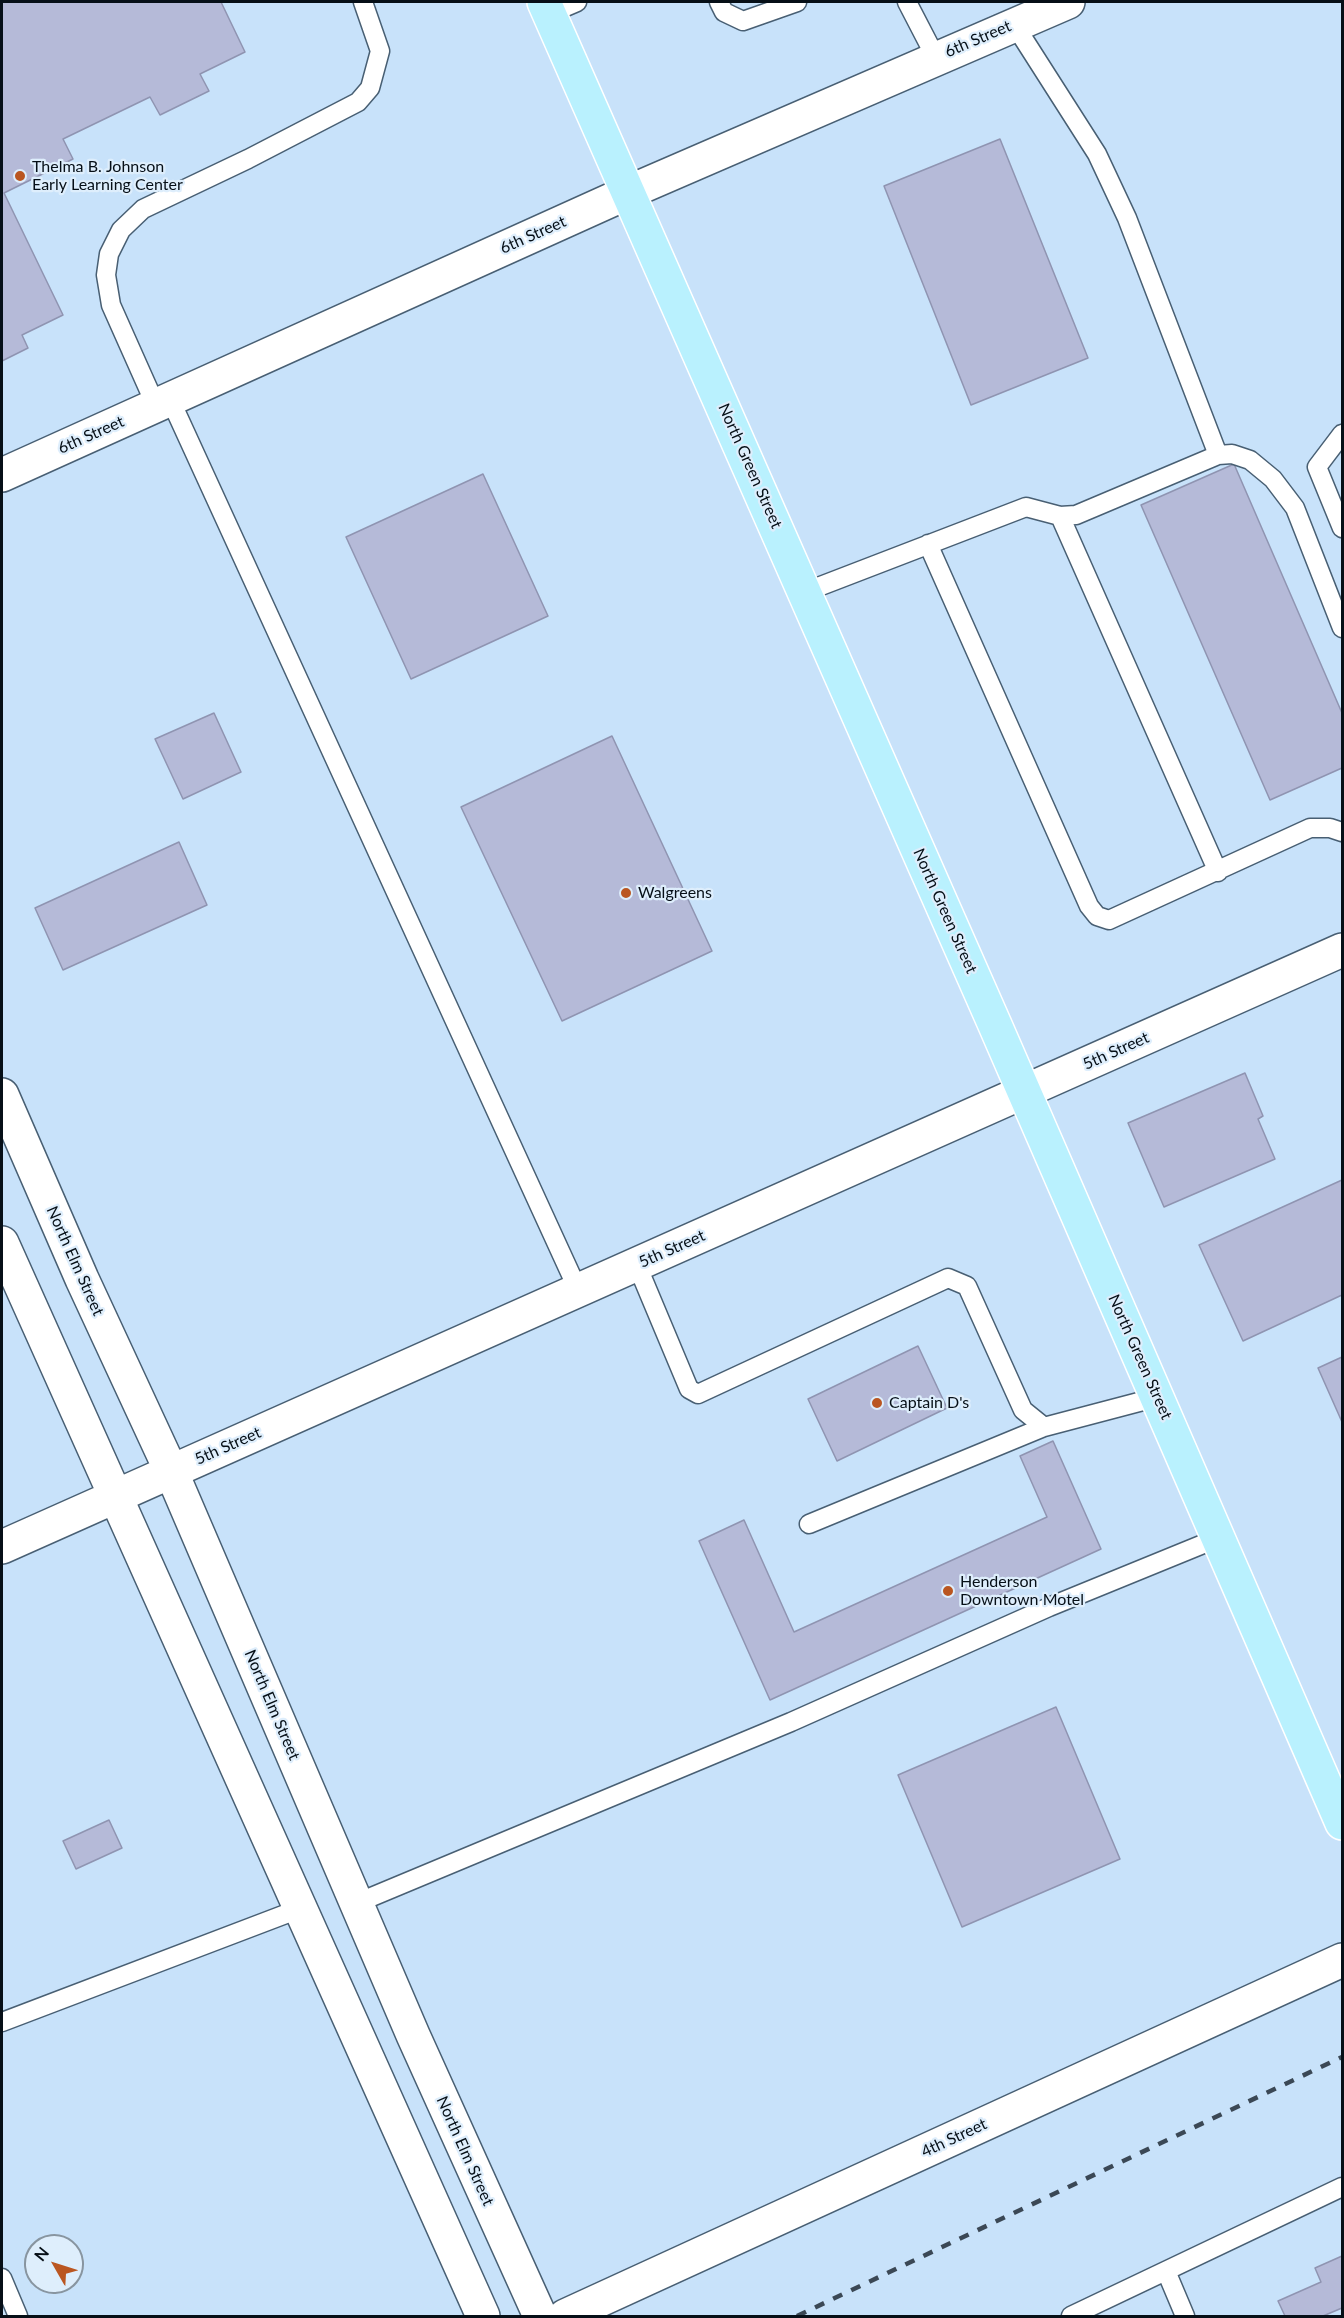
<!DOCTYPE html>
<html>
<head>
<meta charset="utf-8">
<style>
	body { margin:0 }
	#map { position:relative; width:1344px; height:2318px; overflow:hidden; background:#c8e2fa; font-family:Lato,sans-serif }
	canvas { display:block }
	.frame { position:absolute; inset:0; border:3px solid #060f17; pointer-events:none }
	.north { position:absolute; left:24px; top:2234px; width:60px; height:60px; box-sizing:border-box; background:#deeefc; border:2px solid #8895a0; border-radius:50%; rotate:309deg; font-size:16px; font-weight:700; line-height:24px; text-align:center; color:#060f17 }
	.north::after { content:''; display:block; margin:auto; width:21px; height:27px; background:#ba5621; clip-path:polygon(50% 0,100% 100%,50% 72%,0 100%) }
</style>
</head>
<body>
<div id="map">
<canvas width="1344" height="2318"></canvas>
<div class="frame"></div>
<div class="north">N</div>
</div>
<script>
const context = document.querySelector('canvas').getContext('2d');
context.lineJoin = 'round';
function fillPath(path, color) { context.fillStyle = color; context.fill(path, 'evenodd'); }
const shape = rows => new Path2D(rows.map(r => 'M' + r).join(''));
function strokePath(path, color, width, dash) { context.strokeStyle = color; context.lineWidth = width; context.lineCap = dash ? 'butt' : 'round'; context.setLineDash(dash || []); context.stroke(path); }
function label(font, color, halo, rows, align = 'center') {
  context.font = font + ' Lato,sans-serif'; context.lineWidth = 4.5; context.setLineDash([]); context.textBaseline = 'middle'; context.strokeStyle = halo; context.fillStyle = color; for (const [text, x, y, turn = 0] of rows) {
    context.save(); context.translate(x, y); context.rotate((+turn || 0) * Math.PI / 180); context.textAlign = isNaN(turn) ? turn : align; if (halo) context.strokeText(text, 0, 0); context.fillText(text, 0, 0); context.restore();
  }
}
const building = shape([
	[2,2,221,2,245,52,200,74,209,91,160,115,150,97,63,139,73,159,4,193,63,315,22,335,28,348,2,361,2,2],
	[1000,139,1088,358,971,405,884,186,1000,139],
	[1234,464,1342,713,1342,768,1270,800,1141,505,1234,464],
	[483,474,548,616,411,679,346,537,483,474],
	[214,713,241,772,183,799,155,739,214,713],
	[612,736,712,951,562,1021,461,807,612,736],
	[179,842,207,905,63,970,35,908,179,842],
	[1245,1073,1263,1116,1258,1119,1275,1159,1164,1207,1128,1123,1245,1073],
	[1342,1180,1342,1295,1243,1341,1199,1245,1342,1180],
	[918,1346,947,1408,837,1461,808,1399,918,1346],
	[1342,1357,1342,1422,1318,1368,1342,1357],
	[1053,1441,1101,1549,770,1700,699,1541,744,1520,794,1632,1047,1517,1020,1456,1053,1441],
	[1056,1707,1120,1859,962,1927,898,1775,1056,1707],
	[109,1820,122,1848,76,1869,63,1841,109,1820],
	[1342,2256,1342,2308,1323,2316,1285,2316,1278,2301,1321,2282,1315,2268,1342,2256]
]);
fillPath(building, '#b5bad8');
strokePath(building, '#8f94b1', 1.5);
const service = shape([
	[719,2,724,12,743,21,797,2],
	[907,2,936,58],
	[549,14,577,2],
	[1014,24,1097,154,1127,218,1218,455],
	[170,399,578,1290],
	[156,406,111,305,106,275,109,254,121,230,143,209,248,159,358,102,370,88,380,51,363,2],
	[1342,434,1317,467,1342,528],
	[1060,516,1218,872],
	[928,544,1089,906,1097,916,1109,920,1310,828,1330,828,1342,832],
	[805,592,1026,507,1060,516,1076,515,1218,455,1232,454,1250,460,1273,479,1295,508,1342,628],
	[637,1265,689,1389,698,1394,948,1278,967,1286,1023,1410,1044,1427,1158,1397],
	[809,1524,1044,1427],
	[357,1903,791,1722,1049,1607,1218,1538],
	[2,2022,299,1909],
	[1166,2271,1185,2316],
	[2,2278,18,2316],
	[1071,2316,1342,2187]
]);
const minor = shape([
	[2,475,629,192,1068,2],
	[565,2316,1342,1960]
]);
const tertiary = shape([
	[2,1095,82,1279,171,1471,413,2035,540,2316],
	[2,1243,483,2316],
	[2,1547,1342,950]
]);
const primary = shape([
	[544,2,995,1025,1342,1823]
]);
strokePath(service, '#485f73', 21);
strokePath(minor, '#485f73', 36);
strokePath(tertiary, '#485f73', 36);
strokePath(primary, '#fff', 36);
strokePath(service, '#fff', 18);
strokePath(minor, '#fff', 33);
strokePath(tertiary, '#fff', 33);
strokePath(primary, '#b9f1fe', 33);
strokePath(shape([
	[797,2316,1342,2057]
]), '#3b4855', 4.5, [10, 10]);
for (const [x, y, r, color] of [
	[20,176,6,"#ba5621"],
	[626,893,6,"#ba5621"],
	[877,1403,6,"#ba5621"],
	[948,1591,6,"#ba5621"]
]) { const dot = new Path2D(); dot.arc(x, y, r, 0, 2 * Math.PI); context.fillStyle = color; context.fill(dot); strokePath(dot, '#deeefc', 2); }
label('16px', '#060f17', '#deeefc', [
	["6th Street",978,39,-23],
	["6th Street",533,235,-24],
	["6th Street",91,435,-24],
	["North Green Street",750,466,66],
	["North Green Street",945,911,66],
	["5th Street",1116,1051,-24],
	["5th Street",672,1249,-24],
	["North Elm Street",75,1261,66],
	["North Green Street",1140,1357,66],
	["5th Street",228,1446,-24],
	["North Elm Street",272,1705,67],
	["4th Street",954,2138,-25],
	["North Elm Street",465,2151,66]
]);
label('16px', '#060f17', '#deeefc', [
	["Thelma B. Johnson",32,167],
	["Early Learning Center",32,185],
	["Walgreens",638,893],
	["Captain D's",889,1403],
	["Henderson",960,1582],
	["Downtown Motel",960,1600]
], 'left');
</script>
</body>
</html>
